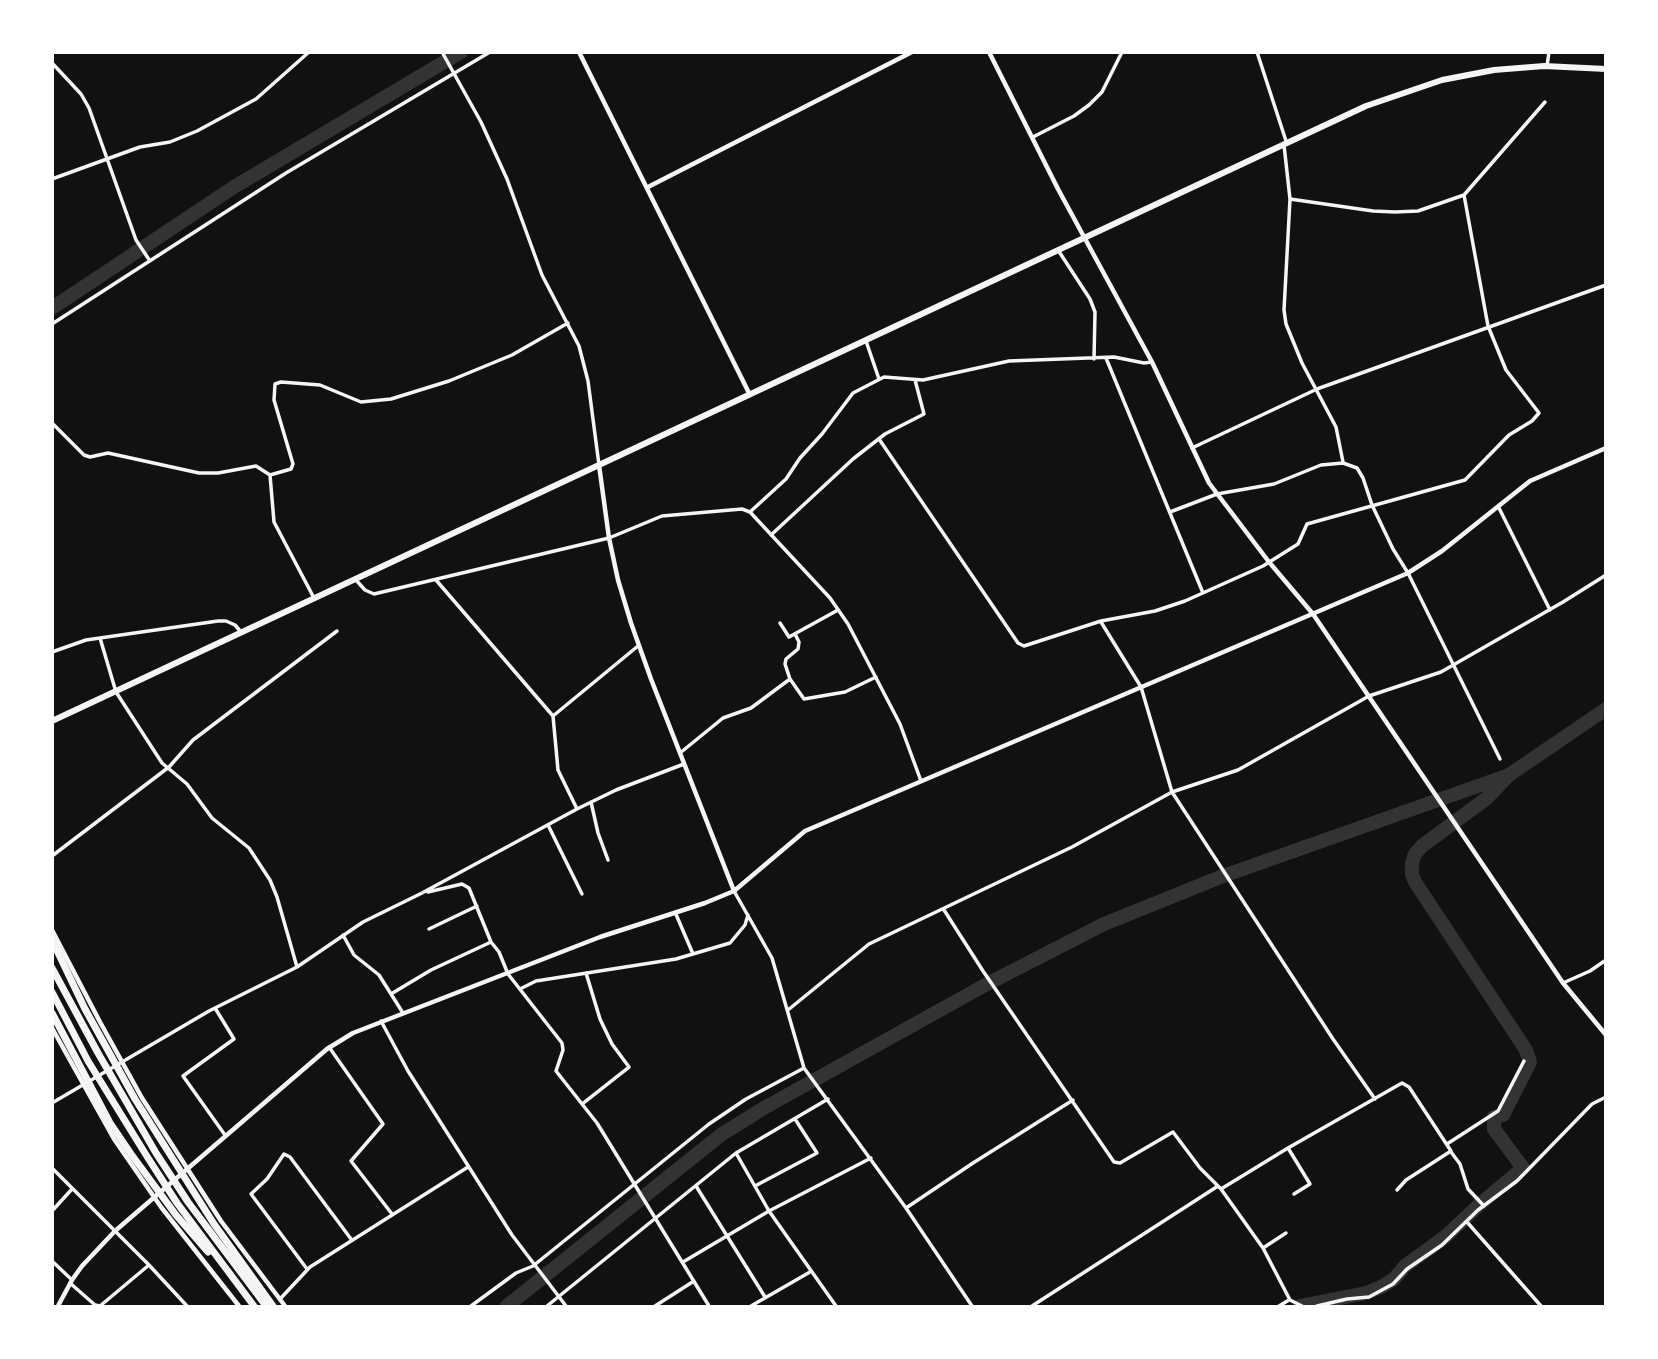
<!DOCTYPE html>
<html>
<head>
<meta charset="utf-8">
<style>
	body { margin:0 }
	#map { position:relative; width:1658px; height:1359px; overflow:hidden; background:#111; font-family:"Titillium Web",sans-serif }
	canvas { display:block }
	.frame { position:absolute; inset:0; border:54px solid #fff; pointer-events:none }
</style>
</head>
<body>
<div id="map">
<canvas width="1658" height="1359"></canvas>
<div class="frame"></div>
</div>
<script>
const context = document.querySelector('canvas').getContext('2d');
context.lineJoin = 'round';
const shape = rows => new Path2D(rows.map(r => 'M' + r).join(''));
function strokePath(path, color, width, dash) { context.strokeStyle = color; context.lineWidth = width; context.lineCap = dash ? 'butt' : 'round'; context.setLineDash(dash || []); context.stroke(path); }
strokePath(shape([
	[52,308,234,187,461,52],
	[507,1306,722,1134,764,1108,987,984,1104,924,1223,876,1509,775],
	[1300,1306,1366,1293,1381,1287,1394,1279,1405,1266,1445,1237,1480,1204,1523,1168,1494,1129,1494,1117,1503,1115,1530,1062,1526,1050,1415,882,1412,874,1412,863,1415,854,1422,846,1487,798,1509,775,1606,709]
]), '#333', 14);
strokePath(shape([
	[442,52,481,122,507,179,542,275,579,346,588,381,599,465],
	[1257,52,1287,144],
	[52,63,81,94,89,108,136,240,150,261],
	[1547,66,1549,52],
	[1033,137,1074,116,1089,105,1102,92,1122,52],
	[1284,145,1290,199,1284,310,1286,324,1302,363,1336,427,1343,462],
	[52,179,140,147,170,142,197,131,256,99,309,52],
	[1290,199,1373,211,1395,212,1418,211,1464,195,1545,102],
	[1058,250,1090,299,1095,312,1094,359],
	[52,324,286,173,490,52],
	[866,341,879,379],
	[1106,358,1203,593],
	[52,423,84,455,90,457,108,453,199,473,218,473,256,466,270,475,274,522,314,598],
	[879,439,1018,643,1024,646,1101,621,1155,611,1185,601,1263,566,1298,544,1307,524,1465,480,1509,435,1532,421,1539,413,1506,370,1488,326,1464,195],
	[1192,448,1317,389,1606,285],
	[270,475,291,469,293,464,274,400,275,384,281,382,320,385,361,402,391,399,449,381,512,355,568,323],
	[1498,506,1550,610],
	[750,512,786,479,800,458,822,434,853,393,884,377,923,380,1009,361,1114,357,1144,363,1152,362],
	[1170,512,1217,494,1274,484,1321,465,1343,463,1357,468,1363,478,1372,505,1393,549,1408,573,1500,759],
	[771,535,853,459,885,434,924,414,915,380],
	[355,579,365,590,374,594,609,538,662,516,742,509,750,512,830,598,848,624,900,724,921,781],
	[436,580,553,716],
	[1101,622,1141,687,1172,792,1333,1039,1375,1099],
	[780,623,789,637,838,610],
	[795,634,799,642,798,649,786,659,785,664,790,679,804,699,845,692,876,677],
	[100,638,116,692,162,763,187,784,212,818,249,848,270,880,277,897,297,967],
	[52,652,86,640,218,621,226,621,235,625,242,633],
	[680,753,723,718,751,708,790,679],
	[591,802,598,833,608,860],
	[577,809,558,770,553,716,638,646],
	[548,825,582,894],
	[52,856,169,767,193,740,337,631],
	[734,891,772,958,804,1068,906,1208,972,1306],
	[428,892,462,884,469,888,491,942,499,952,508,974,562,1043,563,1050,556,1071,597,1123,709,1306],
	[944,910,983,971,1114,1162,1120,1163,1173,1132,1200,1168,1221,1189,1263,1248,1290,1300,1302,1306],
	[675,912,693,954],
	[429,929,477,906],
	[343,935,354,955,379,975,403,1013],
	[1563,983,1590,971,1606,960],
	[520,989,536,981,676,959,730,943,745,925,748,915],
	[391,994,431,970,491,942],
	[215,1008,234,1039,183,1076,225,1135],
	[788,1010,869,944,1072,847,1172,792,1238,770,1369,696,1441,672,1563,602,1606,575],
	[381,1021,408,1071,512,1235,566,1306],
	[329,1047,383,1124,351,1161,392,1214],
	[52,1103,209,1011,297,967,363,922,422,893,577,809,616,790,684,764],
	[582,1104,629,1067,612,1044,600,1019,586,973],
	[1447,1144,1498,1111,1524,1061],
	[1288,1148,1310,1184,1294,1194],
	[1451,1152,1460,1164,1468,1189,1484,1206],
	[736,1153,769,1211,836,1306],
	[52,1168,149,1265,187,1306],
	[696,1186,765,1297],
	[755,1186,817,1153,795,1119],
	[1221,1189,1288,1148,1402,1083,1409,1087,1451,1151,1406,1180,1397,1190],
	[906,1208,973,1163,1073,1100],
	[52,1211,72,1189],
	[1467,1222,1541,1306],
	[1263,1248,1286,1233],
	[52,1261,72,1280],
	[683,1262,769,1211,871,1158],
	[307,1269,251,1194,267,1179,284,1154,290,1157,351,1239],
	[70,1283,95,1305,100,1306,149,1265],
	[280,1299,310,1267,468,1167],
	[471,1306,516,1273,533,1266,709,1124,746,1099,804,1068],
	[547,1306,736,1153,828,1099],
	[655,1306,694,1281],
	[751,1306,810,1272],
	[1032,1306,1218,1186],
	[1279,1306,1289,1300],
	[1317,1306,1347,1299,1369,1297,1393,1284,1407,1269,1442,1245,1478,1210,1517,1181,1592,1104,1606,1097]
]), '#f5f5f5', 3.5);
strokePath(shape([
	[579,52,750,395],
	[989,52,1058,189,1152,362,1209,483,1269,562,1313,614,1563,983,1606,1035],
	[648,187,912,52],
	[599,465,609,538,618,580,631,623,651,679,734,891],
	[52,930,100,1022,142,1098,221,1221,285,1306],
	[52,1028,114,1139,161,1207,239,1306],
	[58,1306,72,1280,82,1266,115,1231,327,1049,353,1033,600,937,705,903,734,891,805,831,1408,573,1442,551,1530,481,1606,448]
]), '#f5f5f5', 4.5);
strokePath(shape([
	[52,721,1366,106,1442,80,1494,70,1544,66,1606,69]
]), '#f5f5f5', 6);
strokePath(shape([
	[52,940,85,1009,135,1099,214,1224,273,1306],
	[52,968,98,1053,156,1153,188,1202,266,1306],
	[52,992,88,1061,148,1158,177,1203,254,1306],
	[52,1013,110,1123,131,1154,176,1215,208,1252]
]), '#f5f5f5', 7);
</script>
</body>
</html>
